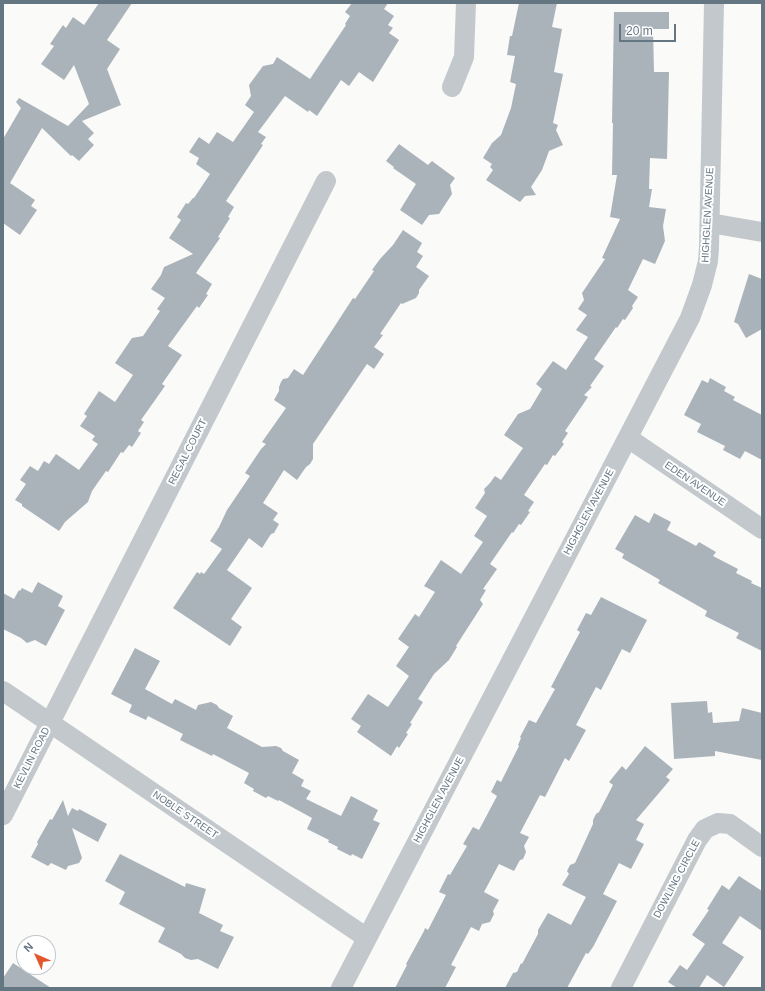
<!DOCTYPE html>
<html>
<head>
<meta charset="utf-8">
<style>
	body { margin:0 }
	#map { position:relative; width:765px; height:991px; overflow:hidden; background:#fafaf8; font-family:Arial,sans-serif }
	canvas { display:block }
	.frame { position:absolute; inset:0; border:4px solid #657683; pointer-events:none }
	.north { position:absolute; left:16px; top:935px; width:40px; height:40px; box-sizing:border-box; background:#fff; border:1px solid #c1c8cd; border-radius:50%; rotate:315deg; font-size:11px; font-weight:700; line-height:16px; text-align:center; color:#657683 }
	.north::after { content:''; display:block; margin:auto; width:14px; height:18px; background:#e4572e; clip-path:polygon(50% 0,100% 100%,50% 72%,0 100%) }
	.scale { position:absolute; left:619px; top:24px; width:57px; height:18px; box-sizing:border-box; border:2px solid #657683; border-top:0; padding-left:5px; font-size:12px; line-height:14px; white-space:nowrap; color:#657683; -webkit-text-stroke:3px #fff; paint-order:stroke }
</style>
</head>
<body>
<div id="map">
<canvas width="765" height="991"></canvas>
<div class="frame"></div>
<div class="north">N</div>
<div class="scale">20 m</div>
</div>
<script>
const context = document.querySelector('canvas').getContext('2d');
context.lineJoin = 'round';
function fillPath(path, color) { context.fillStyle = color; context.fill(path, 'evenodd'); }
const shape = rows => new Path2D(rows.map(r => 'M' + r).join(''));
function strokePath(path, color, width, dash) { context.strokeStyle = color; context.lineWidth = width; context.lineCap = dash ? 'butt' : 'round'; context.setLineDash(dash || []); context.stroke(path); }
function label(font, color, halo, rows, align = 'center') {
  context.font = font + ' Arial,sans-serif'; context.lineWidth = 4; context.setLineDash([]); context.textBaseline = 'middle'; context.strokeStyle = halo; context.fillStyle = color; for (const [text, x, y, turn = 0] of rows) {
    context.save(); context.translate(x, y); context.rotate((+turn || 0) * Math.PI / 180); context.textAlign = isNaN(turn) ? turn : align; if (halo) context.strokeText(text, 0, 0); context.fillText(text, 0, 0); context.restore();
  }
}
fillPath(shape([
	[99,3,132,3,107,40,120,49,107,69,121,105,82,121,94,133,88,139,94,145,79,161,72,155,71,156,42,128,10,183,35,200,31,206,37,210,20,235,3,223,3,139,21,108,16,102,19,98,68,126,89,104,74,65,64,80,41,64,54,46,50,44,63,25,66,28,73,17,84,25],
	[352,3,388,3,384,9,394,16,388,25,393,28,389,33,399,40,373,82,359,72,349,86,341,80,317,116,309,110,308,112,285,96,258,132,266,137,261,144,263,145,226,201,234,207,228,217,230,218,218,237,220,238,196,273,212,284,206,294,208,295,199,308,197,306,168,346,182,355,162,384,165,386,141,420,144,422,138,431,141,433,132,447,129,445,123,453,121,452,108,472,106,471,92,491,88,502,65,522,59,531,22,506,22,504,15,500,26,484,20,480,30,466,38,471,44,461,49,464,56,454,79,470,98,444,92,440,95,436,80,426,87,416,84,414,99,391,115,402,133,375,115,363,132,338,143,336,160,311,157,309,165,298,151,289,161,275,164,267,193,254,169,238,181,220,177,217,186,203,188,204,193,198,194,198,210,174,196,164,199,158,189,152,199,137,209,144,217,132,233,142,254,112,245,105,251,96,249,85,263,66,273,64,277,57,310,79,346,25,345,24,350,16,345,12],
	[519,3,557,3,552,27,562,29,554,72,563,74,553,123,558,125,556,130,563,145,549,151,542,170,531,187,536,195,525,196,520,202,486,180,493,170,490,167,492,164,483,158,492,143,501,135,511,108,516,84,510,82,515,56,507,55,510,36,512,36],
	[614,12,669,12,669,29,653,29,654,72,669,72,667,159,650,158,649,189,652,189,649,207,666,209,663,226,665,241,655,264,643,259,628,290,638,297,632,306,633,308,625,320,623,319,617,328,616,327,594,359,604,366,590,386,592,387,584,395,588,397,565,431,568,433,562,442,564,444,555,456,553,455,547,465,545,464,524,495,534,502,528,511,530,512,521,525,519,524,513,533,512,532,490,564,497,569,483,589,486,590,480,600,483,604,456,646,457,647,449,660,434,674,418,699,423,702,410,723,412,724,406,733,408,734,399,748,397,746,391,756,357,732,361,726,351,719,368,694,388,707,409,676,396,666,409,647,398,639,415,614,419,617,435,592,424,586,441,560,461,574,483,542,474,536,487,516,475,508,485,493,484,489,490,483,495,476,501,480,523,448,504,435,518,414,530,409,542,389,536,384,553,361,566,370,588,337,576,330,587,315,578,309,584,300,582,293,605,259,602,258,620,219,610,217,617,175,612,175,613,123,612,123],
	[399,144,428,165,432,161,455,178,450,185,452,194,439,214,429,215,422,225,400,210,416,184,393,168,394,167,386,161],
	[403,230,422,243,417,252,423,256,416,267,429,276,419,290,419,293,416,298,402,304,401,303,380,334,383,335,374,347,384,354,374,369,367,364,313,444,313,459,310,464,306,467,297,480,284,470,263,503,278,513,273,520,279,524,274,533,271,534,262,548,249,538,227,570,252,588,231,619,242,627,230,646,173,608,197,572,200,574,201,572,204,574,222,549,210,541,219,527,227,510,250,476,245,473,261,449,266,444,262,442,286,408,274,400,279,391,279,387,281,382,283,379,288,378,294,369,303,375,353,298,355,299,374,271,372,270,380,259,393,245],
	[749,274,762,279,762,329,746,338,738,324,734,322],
	[710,378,726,387,724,391,735,397,733,400,762,415,762,460,745,451,740,459,723,450,725,446,697,432,701,424,684,415,702,380,708,383],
	[654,513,671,522,667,530,696,546,699,542,716,552,713,556,738,569,736,573,752,581,751,583,762,588,762,651,736,638,739,633,705,616,707,611,658,583,660,580,622,558,624,554,615,549,635,515,649,523],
	[38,582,63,596,58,606,65,610,46,646,35,640,27,643,21,638,3,629,3,593,14,599,19,590,20,591,22,588,32,593],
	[601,597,647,620,630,653,622,649,601,690,596,687,576,725,586,730,569,761,565,758,545,797,540,795,520,833,529,837,524,846,526,852,523,859,520,860,514,871,499,864,484,892,499,900,493,911,494,914,490,922,482,924,479,931,471,927,451,965,456,967,445,988,395,988,407,965,406,964,424,931,425,928,428,930,446,895,439,892,448,874,450,875,467,846,463,844,473,827,479,830,497,796,491,792,497,780,501,782,519,746,518,745,521,738,520,737,529,720,536,723,555,689,551,687,580,632,577,630,586,613,591,615],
	[135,648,160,661,145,689,172,704,175,699,196,710,198,705,211,702,217,705,219,708,233,716,227,728,262,747,276,746,281,748,283,751,299,760,292,773,304,780,301,786,311,791,306,799,341,816,351,796,378,810,373,820,380,823,362,859,352,854,351,856,337,849,338,847,328,842,329,840,307,829,312,818,279,800,278,801,268,796,266,798,253,791,254,789,244,783,249,773,213,754,212,756,180,740,183,734,148,716,146,720,129,712,132,705,111,694],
	[707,701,708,713,712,712,713,723,739,721,742,708,762,713,762,760,715,751,715,756,674,759,671,703],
	[645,746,673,769,666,777,670,780,636,820,644,824,636,840,644,844,631,869,619,863,603,894,617,901,593,947,588,954,586,953,567,988,505,988,513,973,517,972,521,963,522,964,538,934,538,930,548,913,571,925,586,897,562,885,569,874,567,871,570,865,575,863,593,824,593,820,596,814,599,812,613,785,609,782,622,766,626,770],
	[63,800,68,816,72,808,78,811,79,809,107,824,98,842,72,828,82,858,79,863,68,866,66,870,51,863,48,866,31,857,38,844,37,842,50,819,52,820],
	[120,854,185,887,186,883,206,889,199,913,223,925,220,931,234,937,218,969,198,959,191,960,185,958,181,954,158,942,165,928,119,904,125,892,105,881],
	[739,876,762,891,762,931,740,916,722,943,744,957,724,987,707,975,699,988,677,988,668,982,680,965,687,970,705,944,692,935,709,910,707,909,722,885,729,890],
	[13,963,51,988,3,988,3,978]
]), '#aab3b9');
strokePath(shape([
	[452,87,464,57,466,3],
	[710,223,762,232],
	[628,438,762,529],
	[3,691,367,938],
	[3,815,326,181],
	[341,988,690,318,702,285,708,261,709,248,714,3],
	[621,988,697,840,705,829,718,823,730,824,762,847]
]), '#c3c8cc', 20);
label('10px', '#657683', '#fff', [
	["HIGHGLEN AVENUE",708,215,-87],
	["REGAL COURT",188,452,-63],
	["EDEN AVENUE",695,484,34],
	["HIGHGLEN AVENUE",589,512,-62],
	["KEVLIN ROAD",32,758,-63],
	["HIGHGLEN AVENUE",439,800,-62],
	["NOBLE STREET",185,815,34],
	["DOWLING CIRCLE",677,879,-62]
]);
</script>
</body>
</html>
